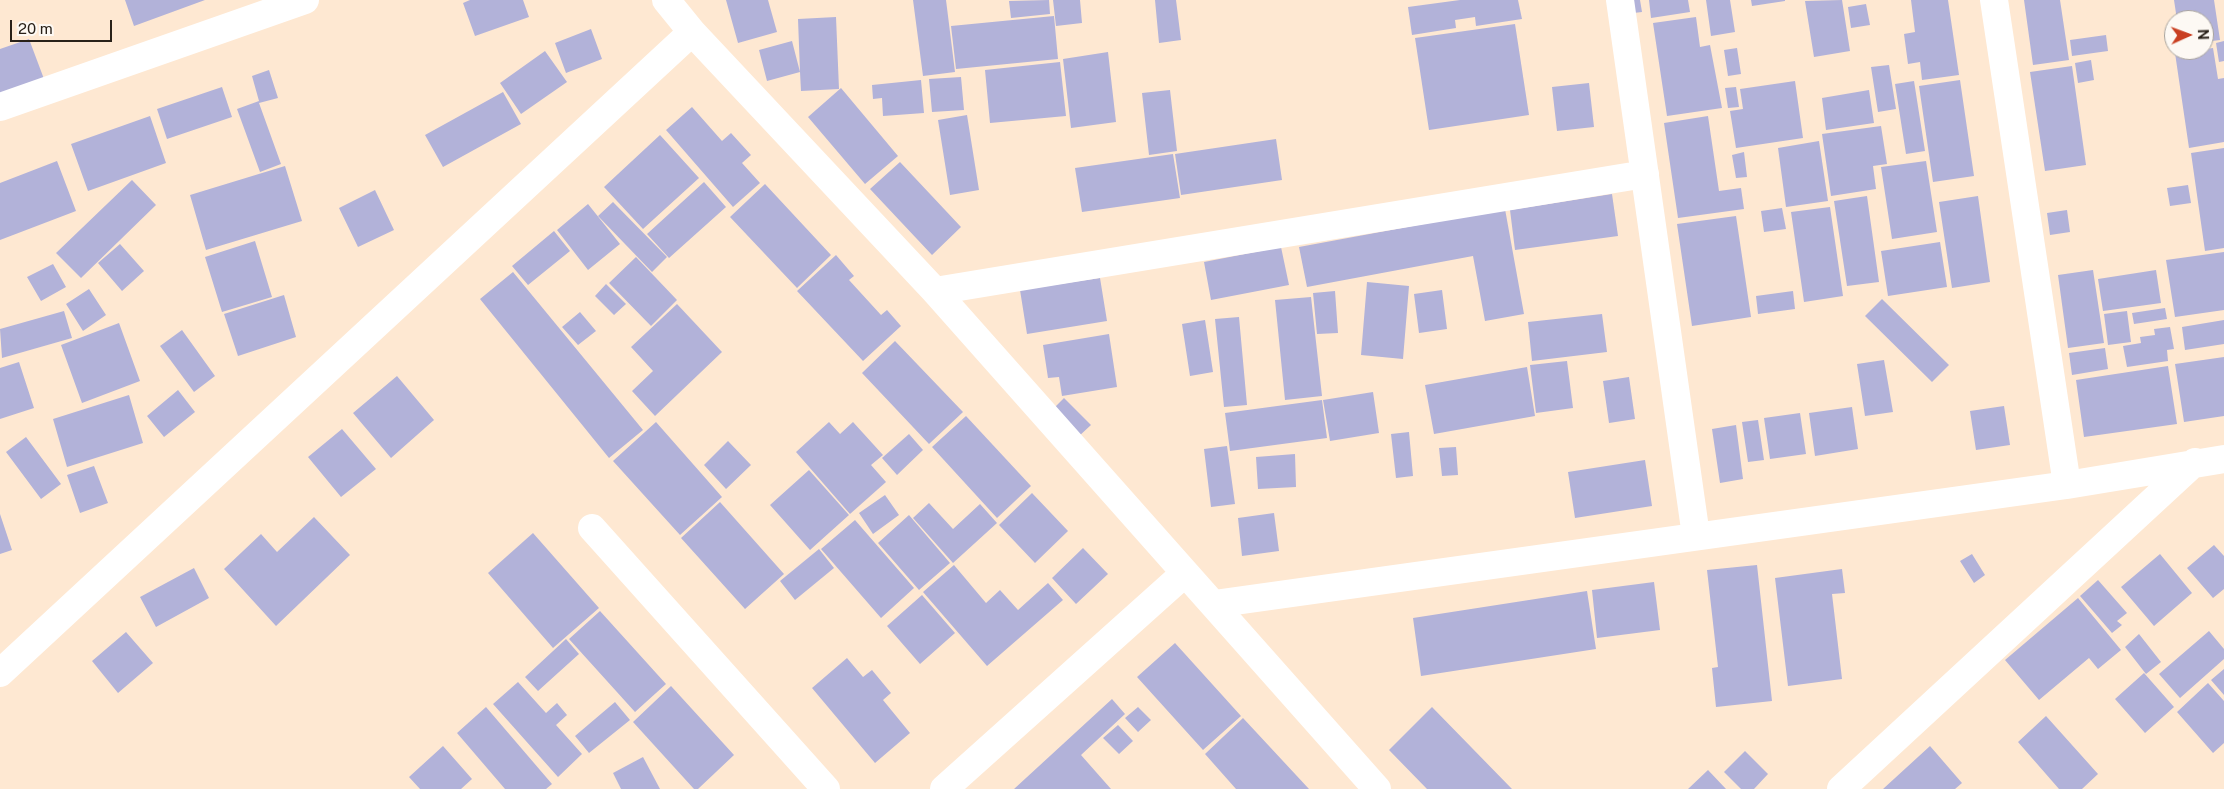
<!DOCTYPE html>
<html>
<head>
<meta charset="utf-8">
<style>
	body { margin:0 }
	#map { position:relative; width:2224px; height:789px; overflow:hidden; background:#fee8d2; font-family:"Public Sans",sans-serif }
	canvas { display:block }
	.north { position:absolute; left:2164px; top:10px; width:50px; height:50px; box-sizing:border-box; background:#fdf9f4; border:1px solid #a8a39c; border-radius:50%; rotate:88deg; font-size:14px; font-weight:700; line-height:20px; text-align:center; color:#292119 }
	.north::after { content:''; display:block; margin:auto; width:18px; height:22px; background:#c93f21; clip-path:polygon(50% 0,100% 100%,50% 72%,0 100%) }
	.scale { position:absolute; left:10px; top:20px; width:102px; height:22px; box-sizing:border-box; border:2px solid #292119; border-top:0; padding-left:6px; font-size:15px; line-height:18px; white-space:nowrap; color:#292119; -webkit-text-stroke:4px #fdf9f4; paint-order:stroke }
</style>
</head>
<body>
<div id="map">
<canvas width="2224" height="789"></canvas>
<div class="north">N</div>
<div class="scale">20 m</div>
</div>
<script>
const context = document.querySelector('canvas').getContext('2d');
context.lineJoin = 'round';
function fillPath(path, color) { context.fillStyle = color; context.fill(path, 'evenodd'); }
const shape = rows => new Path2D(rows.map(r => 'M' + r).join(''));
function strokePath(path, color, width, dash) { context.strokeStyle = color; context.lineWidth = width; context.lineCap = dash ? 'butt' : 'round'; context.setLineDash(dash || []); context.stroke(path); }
fillPath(shape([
	[125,0,205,0,134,26],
	[470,0,523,0,529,17,475,36,463,3],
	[726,0,768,0,777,32,738,43],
	[913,0,946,0,955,72,923,76],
	[1049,0,1050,14,1011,18,1009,1],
	[1053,0,1080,0,1082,23,1056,26],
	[1155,0,1176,0,1181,40,1159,43],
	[1460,0,1518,0,1522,19,1476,26,1475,17,1455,20,1456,28,1412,35,1408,7],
	[1623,0,1640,0,1642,12,1625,14],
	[1649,0,1688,0,1690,12,1651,18],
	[1706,0,1730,0,1735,32,1711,36],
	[1751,0,1785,0,1785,1,1752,6],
	[1842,0,1850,51,1814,57,1805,1],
	[1911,0,1948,0,1959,75,1922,80,1920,62,1908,64,1904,34,1915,32],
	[2024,0,2060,0,2069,60,2033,65],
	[2174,0,2214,0,2220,40,2204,42,2204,20,2177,20],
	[1866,4,1870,25,1851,28,1848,7],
	[1054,16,1058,59,956,69,951,26],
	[836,17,839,89,801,91,800,72,767,81,759,50,792,41,800,72,798,19],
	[1696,17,1700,47,1710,45,1722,108,1667,116,1653,23],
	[1515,24,1529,115,1429,130,1415,38],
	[591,29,602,59,566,73,555,43],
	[2106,35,2108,51,2072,56,2070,40],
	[29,39,44,79,0,96,0,49],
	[2224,41,2224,61,2219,62,2216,43],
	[1737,48,1741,74,1728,76,1724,50],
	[2213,48,2218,79,2224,78,2224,142,2189,148,2175,53],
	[545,51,567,82,521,114,500,83],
	[1108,52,1116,122,1071,128,1063,59],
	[2091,60,2094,80,2078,83,2075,63],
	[1060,62,1066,116,990,123,985,70],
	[1889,65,1896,109,1878,112,1871,67],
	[2072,66,2086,165,2045,171,2030,72],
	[269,70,278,98,259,103,281,164,260,172,237,109,259,101,252,76],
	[961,77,964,110,932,112,929,79],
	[921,80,924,113,883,116,882,98,873,99,872,85],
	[1960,80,1974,176,1933,182,1919,86],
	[1795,81,1803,138,1736,148,1730,111,1743,109,1740,89],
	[1914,81,1925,151,1906,154,1895,84],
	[1589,83,1594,127,1557,131,1552,87],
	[222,87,232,117,167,139,157,109],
	[1736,87,1739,107,1728,108,1725,88],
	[841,88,898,156,865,184,808,117],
	[1170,90,1177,151,1149,155,1142,93],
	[1869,90,1874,123,1826,130,1822,98],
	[503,92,521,124,443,167,425,135],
	[692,107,722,141,731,133,751,155,742,163,760,183,733,207,666,130],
	[967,115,979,190,950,195,938,120],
	[150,116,166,163,88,191,71,144],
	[1708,116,1719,191,1741,188,1744,209,1678,218,1664,123],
	[1881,126,1887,164,1873,166,1876,189,1831,196,1822,134],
	[660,135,699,178,643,229,604,187],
	[1276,139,1282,180,1181,195,1175,154],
	[1819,141,1828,201,1786,207,1778,148],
	[2224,148,2224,248,2205,251,2191,153],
	[1744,152,1747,177,1736,178,1732,155],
	[1173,154,1180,198,1082,212,1075,168],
	[57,161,76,211,0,240,0,183],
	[1926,161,1937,232,1892,239,1881,167],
	[900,162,961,227,932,255,870,189],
	[285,166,302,221,206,250,190,195],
	[132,180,156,205,81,278,56,253],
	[704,182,726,207,669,258,647,234],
	[765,184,831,255,797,288,730,217],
	[2188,185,2191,203,2170,206,2167,188],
	[375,190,394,230,358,247,339,208],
	[1612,194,1618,236,1515,250,1510,210],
	[1867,196,1879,282,1847,286,1834,201],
	[1978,196,1990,282,1952,288,1939,202],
	[613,202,667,257,652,272,598,216],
	[588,204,620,244,588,270,557,230],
	[1830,207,1843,296,1804,302,1791,212],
	[1782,208,1786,229,1764,232,1761,211],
	[1505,209,1524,314,1485,321,1473,256,1307,287,1299,247],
	[2067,210,2070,232,2050,235,2047,213],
	[1736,216,1751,317,1692,326,1677,224],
	[554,231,570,251,528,285,512,266],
	[255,241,272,297,222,312,205,257],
	[1940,242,1947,287,1888,296,1881,251],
	[120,244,144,271,122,291,98,263],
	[1281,247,1289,285,1211,300,1204,262],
	[2224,252,2224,310,2175,317,2166,260],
	[836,255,854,276,849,280,881,315,887,310,901,326,863,361,797,291],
	[636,257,677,300,651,326,609,283],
	[53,264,66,287,41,301,27,277],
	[2093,270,2104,343,2068,348,2058,275],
	[2156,270,2161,303,2103,311,2098,279],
	[513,272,643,430,609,458,480,299],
	[1100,278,1107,321,1027,334,1020,290],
	[1367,282,1409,286,1403,359,1361,355],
	[606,284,626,304,614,315,595,296],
	[89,289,106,315,83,331,66,304],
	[1442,290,1447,329,1419,333,1414,294],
	[1335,291,1338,333,1317,334,1313,293],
	[1793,291,1795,309,1758,314,1756,296],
	[284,295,296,337,238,356,224,314],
	[1311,297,1322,396,1285,400,1275,300],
	[1882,299,1949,365,1932,382,1865,316],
	[677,304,722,352,655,416,632,391,653,371,631,347],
	[2165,308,2167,319,2134,324,2132,313],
	[64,311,72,338,2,358,0,329],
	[2127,311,2131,342,2108,345,2104,314],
	[580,312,596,331,578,345,562,327],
	[1602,314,1607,352,1532,361,1528,322],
	[1239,317,1247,405,1224,407,1215,319],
	[1205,320,1213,372,1190,376,1182,324],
	[2224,320,2224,344,2185,350,2182,327],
	[119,323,140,381,82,403,61,345],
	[2170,327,2174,349,2167,350,2168,361,2127,367,2123,346,2141,343,2140,337,2155,335,2154,329],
	[182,330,215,376,194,392,160,346],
	[1109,334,1117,387,1062,396,1059,377,1048,378,1043,345],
	[895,341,963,412,929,444,862,373],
	[2105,348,2108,369,2072,375,2069,353],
	[2224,357,2224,416,2184,422,2175,364],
	[1884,360,1893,412,1865,416,1857,364],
	[1567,361,1573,408,1536,413,1530,365],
	[19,362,34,408,0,419,0,368],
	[2168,366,2177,424,2084,437,2076,380],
	[1527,367,1535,416,1434,434,1425,385],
	[397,376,434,420,391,458,353,413],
	[1629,377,1635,419,1609,423,1603,381],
	[178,390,195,412,164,437,147,416],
	[1373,392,1379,433,1330,441,1323,400],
	[129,395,143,443,67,467,53,419],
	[1064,398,1091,425,1078,437,1052,410],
	[1322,400,1327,438,1230,451,1225,413],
	[2004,406,2010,445,1976,450,1970,411],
	[1852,407,1858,449,1815,456,1809,413],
	[1800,413,1806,454,1770,459,1764,418],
	[966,416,1031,486,997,518,932,447],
	[1758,420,1764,460,1748,462,1742,422],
	[656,422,722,497,680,535,613,461],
	[829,422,840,434,853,422,883,455,871,465,886,482,850,514,796,452],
	[1736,425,1743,479,1720,483,1712,429],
	[342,429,376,469,341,497,308,457],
	[1409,432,1413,476,1396,478,1391,434],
	[909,434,923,450,897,475,882,458],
	[26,437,61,484,41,499,6,452],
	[728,441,751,465,726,489,704,465],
	[1227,446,1235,504,1211,507,1204,449],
	[1456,447,1458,475,1442,476,1439,448],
	[1295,454,1296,487,1258,489,1256,457],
	[1645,460,1652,506,1575,518,1568,472],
	[94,466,108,503,80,513,67,475],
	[809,470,849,515,810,550,770,505],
	[1032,493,1068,531,1035,563,999,525],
	[885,495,899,515,873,534,859,513],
	[720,502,784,574,745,609,681,538],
	[929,503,953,529,980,504,997,523,953,563,913,518],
	[1274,513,1279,551,1242,556,1238,518],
	[0,514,12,550,0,554],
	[909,515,950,563,919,590,878,543],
	[314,517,350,555,276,626,224,569,261,534,277,552],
	[855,520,914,588,881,618,821,549],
	[533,533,599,608,553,648,488,573],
	[2214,545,2224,556,2224,589,2213,598,2187,568],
	[1083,548,1108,574,1076,604,1052,578],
	[819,549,834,568,795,600,780,581],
	[1972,554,1985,575,1974,583,1960,561],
	[2160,554,2192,593,2154,626,2121,587],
	[954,565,986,603,1000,590,1018,610,1048,583,1063,600,987,666,923,592],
	[1757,565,1772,701,1716,707,1712,668,1718,667,1707,570],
	[194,568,209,598,156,627,140,597],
	[1842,569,1845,593,1832,594,1842,679,1788,686,1775,578],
	[2098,580,2127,613,2117,621,2122,625,2112,633,2080,596],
	[1654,582,1660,630,1597,638,1592,590],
	[1587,591,1596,649,1421,676,1413,618],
	[922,595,955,633,920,664,887,626],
	[2078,598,2121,650,2098,669,2089,658,2039,700,2005,660],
	[600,611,666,684,635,712,569,639],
	[2209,631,2224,649,2224,659,2180,698,2159,674],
	[126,632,153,663,118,693,92,661],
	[2139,634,2161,662,2146,674,2125,647],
	[566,639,579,654,538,691,525,677],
	[1175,643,1241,716,1203,750,1137,677],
	[847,658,863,677,872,670,891,693,883,700,910,733,875,763,812,688],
	[2224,669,2224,695,2211,680],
	[2144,673,2174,707,2145,733,2115,699],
	[518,682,546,713,557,703,567,715,556,725,582,754,558,777,493,704],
	[2208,683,2224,701,2224,743,2213,753,2177,712],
	[671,686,734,755,698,789,694,789,633,722],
	[1112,699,1125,714,1081,755,1111,789,1014,789],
	[615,702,630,720,589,753,575,736],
	[486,707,552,784,546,789,505,789,457,733],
	[1138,707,1151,720,1138,732,1125,718],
	[1432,707,1512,789,1427,789,1389,750],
	[2046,716,2098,774,2082,789,2059,789,2018,742],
	[1243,718,1309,789,1236,789,1205,754],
	[1118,725,1133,741,1119,754,1103,738],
	[443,746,472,779,461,789,420,789,409,777],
	[1930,746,1962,783,1955,789,1883,789],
	[1745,751,1768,774,1754,789,1741,789,1724,772],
	[643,757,660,789,621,789,613,773],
	[1708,770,1726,789,1688,789]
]), '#b2b2d9');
strokePath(shape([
	[666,0,692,32,935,291,1377,789],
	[1620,0,1696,536],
	[1994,0,2067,485],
	[0,107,305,0],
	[935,291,1645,174],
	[592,528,826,789],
	[1214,604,2067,485,2224,459],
	[0,673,692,32],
	[944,789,1185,573],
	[1841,789,2195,462]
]), '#fff', 28);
</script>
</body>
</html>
